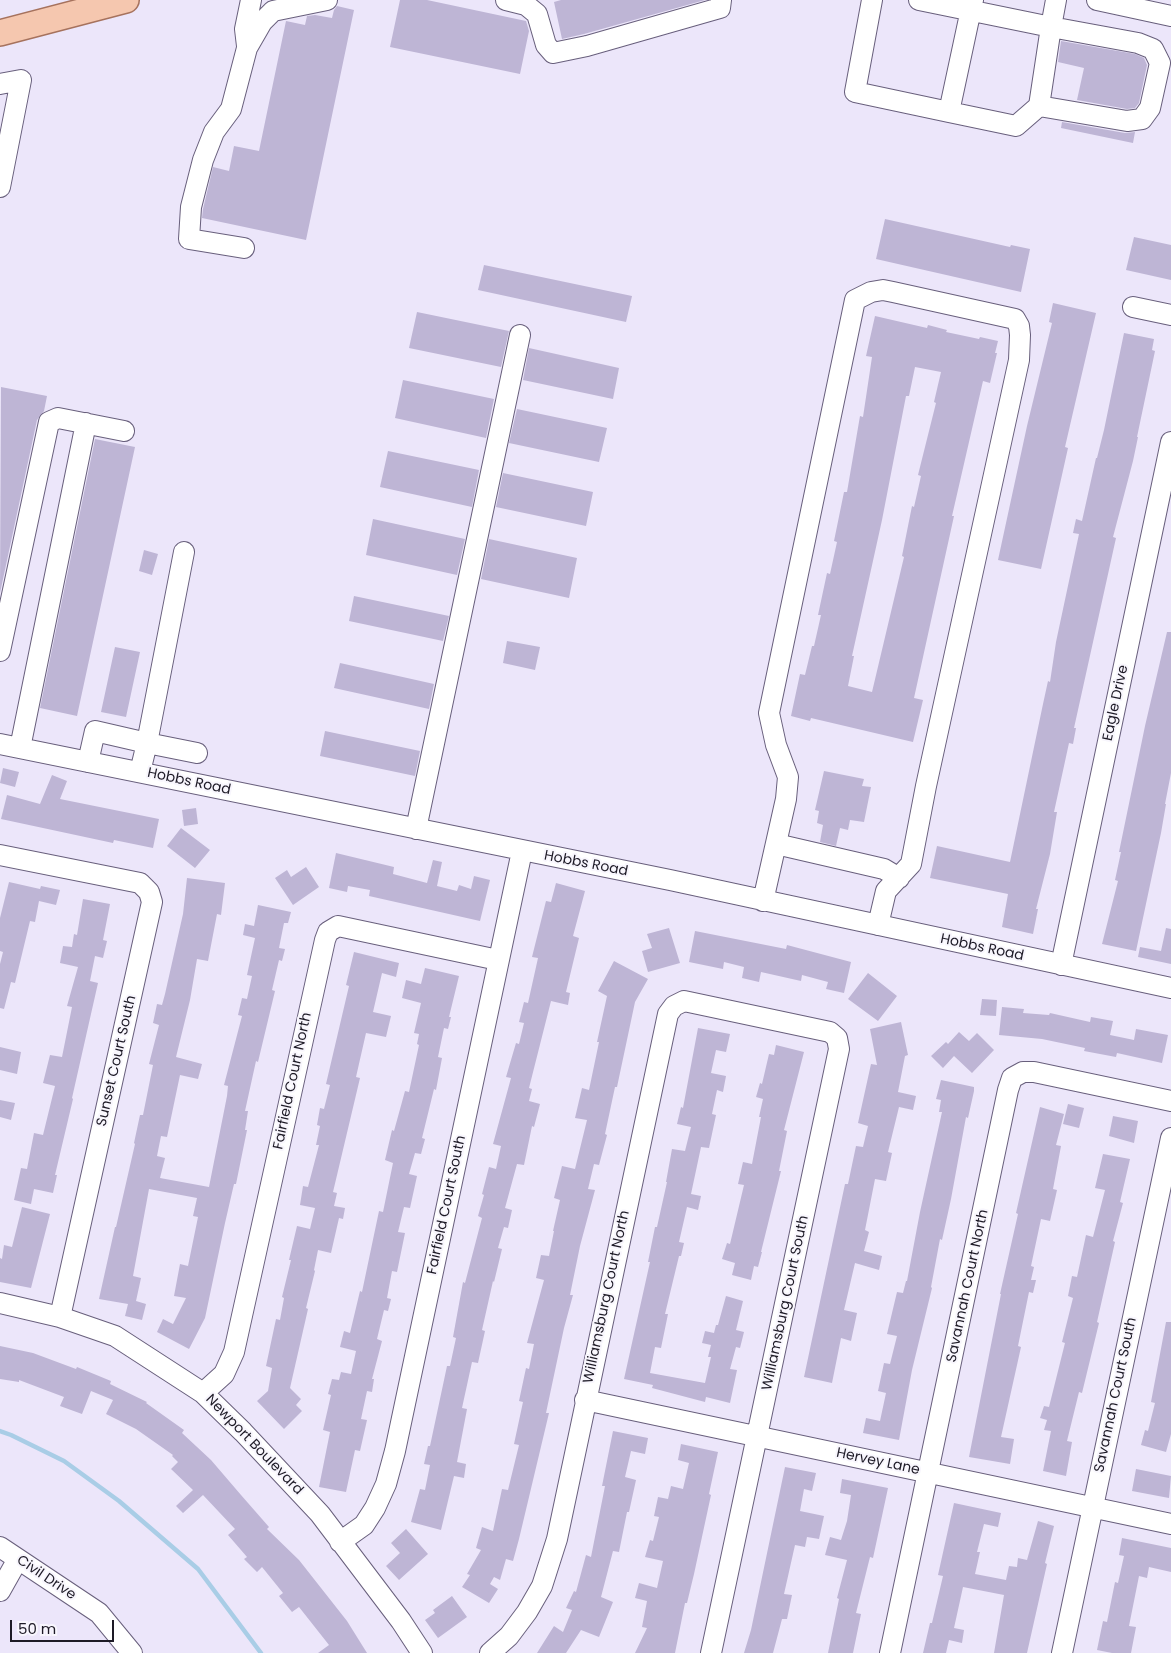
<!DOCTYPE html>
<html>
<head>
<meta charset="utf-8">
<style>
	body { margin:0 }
	#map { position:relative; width:1171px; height:1653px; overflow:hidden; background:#ece6fa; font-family:Poppins,sans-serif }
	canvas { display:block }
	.scale { position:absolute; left:10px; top:1620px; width:104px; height:22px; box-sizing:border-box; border:2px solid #1d1a26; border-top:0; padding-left:6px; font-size:15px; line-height:18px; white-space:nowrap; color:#1d1a26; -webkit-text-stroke:4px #f8f6fd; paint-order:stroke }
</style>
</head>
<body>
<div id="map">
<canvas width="1171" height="1653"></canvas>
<div class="scale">50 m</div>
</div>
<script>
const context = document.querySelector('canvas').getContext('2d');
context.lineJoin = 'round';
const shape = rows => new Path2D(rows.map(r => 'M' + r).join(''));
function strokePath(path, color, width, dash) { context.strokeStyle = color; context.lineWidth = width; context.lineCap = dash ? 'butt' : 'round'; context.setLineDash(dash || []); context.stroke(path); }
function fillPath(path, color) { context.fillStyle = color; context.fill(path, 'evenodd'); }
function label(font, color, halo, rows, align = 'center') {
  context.font = font + ' Poppins,sans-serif'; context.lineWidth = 4; context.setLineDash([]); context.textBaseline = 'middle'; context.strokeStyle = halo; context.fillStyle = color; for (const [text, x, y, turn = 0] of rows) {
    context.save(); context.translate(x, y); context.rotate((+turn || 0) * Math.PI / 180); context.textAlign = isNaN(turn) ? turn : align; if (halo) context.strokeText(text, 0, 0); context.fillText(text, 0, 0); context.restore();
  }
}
strokePath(shape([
	[0,1431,11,1435,64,1461,119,1501,198,1569,261,1653]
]), '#a9cde6', 4.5);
fillPath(shape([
	[400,0,427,0,526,21,529,31,520,74,390,47],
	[561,0,705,0,584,34,562,39,554,2],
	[337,6,354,10,306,240,202,218,203,209,213,167,229,171,234,146,259,151,286,21,305,25,307,16,315,15,332,18,334,10],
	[1061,41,1135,54,1144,58,1147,65,1139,103,1135,108,1127,109,1077,100,1084,68,1058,62],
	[1062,122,1125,133,1135,132,1133,143,1061,128],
	[885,219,1010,247,1011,245,1030,249,1021,292,876,259],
	[1134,237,1171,245,1171,280,1126,270],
	[484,265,632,296,626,322,478,290],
	[1053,303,1096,313,1065,447,1068,448,1041,569,998,560,1027,426,1052,323,1049,322],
	[417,312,509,331,501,367,409,348],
	[875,316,927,328,928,325,947,330,946,332,979,339,980,337,998,341,995,353,997,353,990,383,983,381,952,516,954,516,914,698,923,700,913,742,811,718,810,721,791,716,800,674,805,675,812,646,814,646,821,615,818,615,827,573,830,574,837,542,834,541,844,492,847,492,860,416,863,417,872,357,866,356],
	[915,367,941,372,934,402,936,403,918,475,921,476,914,507,912,506,902,556,904,557,872,692,848,686,854,656,852,656,882,520,906,396,909,396],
	[1124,333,1154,339,1152,350,1155,351,1137,437,1138,437,1133,461,1113,537,1116,538,1074,728,1076,728,1073,744,1069,743,1054,812,1057,812,1050,854,1036,909,1038,909,1033,934,1002,927,1008,894,930,878,937,846,1010,862,1043,704,1048,681,1050,682,1056,642,1079,534,1073,533,1076,519,1082,521,1096,458,1097,458,1104,430],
	[529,348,619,368,613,399,523,380],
	[403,380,494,399,486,438,395,418],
	[1,387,47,396,44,411,37,420,0,593],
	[517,409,607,428,599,462,509,443],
	[95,439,135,447,77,716,40,708],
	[388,451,479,470,472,507,380,487],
	[503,473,593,492,586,526,496,507],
	[373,519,465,539,457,575,366,555],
	[489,539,577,558,569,598,481,579],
	[144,550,158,554,152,575,139,571],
	[354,596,449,616,443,641,349,621],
	[1167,632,1171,632,1171,773,1165,804,1166,804,1161,833,1136,951,1102,944,1118,881,1115,880,1121,852,1119,852,1145,726],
	[507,641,540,647,535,670,503,663],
	[115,647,140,652,126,717,101,712],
	[340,663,434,684,429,709,334,688],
	[325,731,420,751,415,776,320,756],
	[3,768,19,772,15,787,0,783],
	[824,771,864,779,862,786,871,787,864,822,850,820,848,830,840,828,836,846,820,842,823,825,817,823,819,811,815,810],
	[52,775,67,781,60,799,159,819,153,848,114,840,113,843,1,819,7,795,40,804],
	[196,808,198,824,184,826,182,810],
	[181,828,210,850,195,868,167,846],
	[336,853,394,867,393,874,427,883,433,860,442,862,437,886,457,891,459,885,471,889,474,876,490,880,480,921,369,896,370,890,348,886,347,892,329,888],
	[306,867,319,887,293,905,275,878,287,870,291,877],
	[187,878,225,883,221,915,217,914,208,961,197,959,190,1000,176,1057,202,1064,198,1079,180,1075,167,1137,161,1136,157,1156,165,1158,160,1178,209,1187,227,1096,228,1086,224,1085,242,1016,238,1015,242,998,247,999,252,976,247,975,255,938,243,935,245,924,254,926,258,905,291,912,288,923,284,923,279,948,285,949,282,961,279,960,272,990,275,991,258,1062,256,1061,245,1111,248,1111,245,1130,247,1130,236,1184,234,1184,225,1223,205,1318,189,1349,157,1332,163,1319,173,1324,186,1298,174,1296,180,1264,188,1266,198,1217,193,1216,197,1198,149,1189,133,1276,141,1278,136,1301,146,1304,142,1320,125,1316,128,1304,99,1299,115,1227,116,1227,135,1144,134,1143,140,1115,143,1115,153,1065,149,1064,159,1025,153,1023,157,1004,162,1005,165,994,183,914],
	[9,882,40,889,41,886,60,890,56,905,39,901,35,922,30,921,15,983,11,982,4,1009,0,1008,0,964,3,952,0,951,0,918],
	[556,883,585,891,573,936,579,938,566,992,570,993,568,1005,551,1001,529,1088,532,1089,529,1101,540,1104,534,1127,532,1126,524,1165,517,1164,505,1208,512,1210,508,1228,504,1227,498,1248,502,1249,494,1282,493,1281,482,1330,485,1331,478,1363,472,1362,462,1408,467,1409,457,1462,466,1464,464,1478,454,1476,441,1530,411,1522,420,1489,425,1490,430,1465,424,1464,428,1446,430,1446,447,1366,450,1366,456,1338,453,1337,463,1282,465,1283,482,1218,478,1216,484,1195,482,1194,489,1167,496,1169,501,1146,493,1144,511,1078,506,1077,516,1043,519,1044,524,1023,519,1022,524,1002,528,1003,538,958,532,957,546,901,551,902],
	[83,899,110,904,103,940,107,941,103,958,95,956,90,981,98,983,72,1098,73,1099,55,1175,57,1175,53,1193,34,1189,31,1204,14,1200,21,1168,27,1169,34,1133,43,1135,55,1086,43,1083,50,1055,62,1057,72,1007,67,1006,78,967,60,963,63,946,72,947,74,934,77,935],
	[669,928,680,963,648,972,642,951,652,948,647,934],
	[1166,928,1171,929,1171,964,1138,957,1140,947,1161,951],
	[695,931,786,949,787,945,851,962,844,993,826,989,828,982,802,975,801,981,761,972,759,982,742,978,744,967,724,962,723,969,689,962],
	[354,952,399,963,396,977,382,973,373,1012,391,1016,386,1037,366,1033,356,1077,360,1078,333,1192,337,1193,334,1206,345,1208,343,1219,339,1218,331,1253,318,1250,314,1270,315,1271,306,1308,308,1309,290,1388,301,1399,296,1405,302,1411,284,1429,257,1401,268,1391,272,1368,266,1366,276,1319,280,1320,284,1298,282,1297,291,1260,289,1260,297,1226,310,1229,315,1208,300,1205,303,1186,308,1187,319,1145,316,1145,320,1126,317,1125,320,1108,324,1109,330,1085,326,1084,349,986,346,985],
	[614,961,648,979,635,1002,617,1087,615,1087,605,1134,607,1135,599,1165,594,1164,588,1189,595,1190,580,1246,570,1295,573,1295,564,1328,546,1413,549,1413,519,1539,513,1561,506,1559,500,1580,494,1577,490,1584,498,1589,489,1603,462,1587,470,1575,467,1574,481,1550,476,1548,482,1527,493,1531,502,1489,508,1490,519,1445,514,1444,523,1402,519,1401,526,1368,529,1369,534,1344,527,1343,544,1280,536,1278,541,1255,549,1256,554,1231,553,1231,560,1200,554,1198,562,1166,575,1169,587,1120,575,1118,582,1088,589,1090,599,1042,597,1042,607,996,598,991],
	[425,968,459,976,449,1017,451,1017,448,1029,444,1028,438,1057,442,1058,436,1090,434,1089,422,1138,425,1139,421,1154,415,1153,409,1174,417,1176,410,1208,404,1207,398,1232,405,1233,397,1272,392,1271,387,1298,391,1299,388,1311,384,1310,377,1339,382,1341,372,1379,374,1379,372,1392,367,1391,361,1419,367,1420,360,1451,355,1450,346,1492,319,1487,330,1432,323,1430,331,1395,328,1394,332,1379,339,1380,341,1372,351,1374,356,1351,340,1347,344,1331,350,1333,360,1291,362,1292,379,1211,383,1212,393,1163,385,1160,392,1130,394,1131,405,1091,409,1092,419,1045,417,1044,419,1034,414,1033,421,1003,402,998,406,980,421,984],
	[868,973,897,996,878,1021,848,999],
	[982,999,997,1000,996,1016,980,1015],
	[1002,1007,1024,1009,1023,1013,1049,1015,1050,1013,1090,1022,1091,1017,1113,1021,1110,1035,1134,1040,1136,1029,1168,1035,1162,1063,1117,1053,1116,1057,1084,1051,1085,1048,1042,1039,999,1035],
	[901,1022,908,1055,905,1056,898,1092,916,1096,913,1110,899,1107,888,1152,892,1153,886,1181,875,1179,865,1230,869,1232,864,1251,882,1256,879,1270,855,1263,844,1310,857,1313,851,1341,841,1338,832,1383,804,1377,845,1184,848,1184,856,1146,863,1147,868,1126,858,1123,871,1064,877,1065,870,1029],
	[698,1028,730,1034,726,1052,716,1050,711,1073,726,1076,723,1092,717,1090,712,1114,716,1115,709,1148,701,1147,691,1194,701,1196,698,1210,687,1207,679,1242,684,1243,681,1256,679,1256,665,1314,668,1314,661,1348,655,1347,650,1373,705,1383,711,1357,708,1357,711,1345,702,1343,705,1331,714,1333,716,1325,718,1325,726,1296,743,1301,736,1330,744,1332,740,1348,736,1347,730,1369,737,1370,730,1403,706,1397,705,1402,652,1388,653,1385,624,1379,650,1262,648,1262,655,1227,657,1227,667,1182,666,1182,672,1149,685,1151,691,1127,677,1124,681,1107,683,1108],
	[959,1032,969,1041,977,1033,994,1050,972,1073,954,1056,943,1068,931,1056,946,1042,948,1044],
	[776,1045,804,1052,784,1130,787,1131,779,1171,781,1171,761,1252,762,1252,758,1267,754,1266,751,1280,732,1275,735,1263,722,1259,727,1243,730,1244,744,1185,738,1184,743,1162,752,1164,761,1117,759,1117,763,1099,756,1097,760,1083,762,1084,769,1054,774,1055],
	[0,1047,21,1052,17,1074,0,1070],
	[941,1080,974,1087,974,1091,968,1118,966,1117,951,1199,942,1240,940,1239,931,1287,932,1288,912,1370,899,1440,863,1433,866,1418,880,1421,886,1393,878,1391,884,1363,890,1364,897,1336,887,1334,897,1292,903,1293,906,1281,907,1281,920,1212,942,1112,939,1112,941,1100,936,1099],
	[0,1100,15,1103,11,1120,0,1117],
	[1068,1104,1084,1108,1079,1128,1063,1124],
	[1040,1107,1064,1114,1056,1145,1061,1146,1053,1189,1057,1190,1050,1221,1041,1219,1031,1266,1034,1267,1031,1280,1036,1280,1033,1293,1029,1292,1018,1346,1021,1347,1001,1437,1014,1439,1010,1464,969,1457,1001,1294,1000,1294,1018,1214,1016,1213],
	[1113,1116,1138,1121,1134,1143,1109,1136],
	[1103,1154,1130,1159,1120,1202,1123,1203,1113,1241,1115,1242,1097,1322,1099,1323,1082,1393,1079,1392,1067,1441,1072,1442,1066,1476,1043,1471,1051,1431,1044,1430,1047,1420,1040,1418,1044,1406,1049,1407,1065,1343,1062,1342,1073,1298,1068,1296,1072,1276,1077,1277,1086,1235,1093,1237,1105,1190,1095,1188],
	[22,1207,50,1214,31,1288,0,1282,0,1258,2,1259,4,1245,12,1247],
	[1166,1322,1171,1322,1171,1434,1166,1452,1141,1445,1145,1430,1148,1431,1155,1403,1151,1402],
	[0,1346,33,1353,76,1369,77,1367,111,1381,110,1384,147,1402,146,1403,184,1430,182,1433,211,1460,241,1495,269,1527,267,1529,299,1560,347,1621,367,1653,318,1653,329,1645,299,1607,292,1612,279,1596,283,1593,262,1567,257,1572,244,1559,247,1557,228,1535,235,1529,203,1495,183,1513,176,1506,193,1490,171,1469,178,1462,172,1456,173,1455,136,1429,106,1414,113,1400,91,1391,82,1414,60,1406,64,1397,19,1380,19,1382,0,1379],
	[613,1431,648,1438,645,1454,631,1451,625,1477,636,1480,629,1512,627,1512,619,1552,613,1551,601,1597,613,1602,599,1637,581,1630,566,1653,537,1653,554,1626,563,1632,572,1610,566,1608,574,1591,576,1592,586,1555,591,1557,605,1486,602,1486],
	[681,1444,718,1452,709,1494,711,1495,694,1574,687,1603,685,1603,675,1653,635,1653,647,1628,642,1627,647,1601,635,1598,639,1583,657,1588,663,1561,645,1557,650,1540,653,1541,659,1517,654,1516,658,1497,668,1499,671,1486,683,1489,689,1463,678,1460],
	[785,1467,816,1473,812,1491,804,1489,800,1511,824,1516,819,1539,807,1537,805,1547,795,1545,784,1594,792,1595,787,1619,782,1619,773,1653,744,1653,751,1630],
	[1136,1469,1171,1476,1169,1498,1132,1491],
	[842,1479,888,1488,873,1558,870,1557,856,1613,861,1614,853,1653,828,1653,839,1599,837,1598,847,1560,825,1555,830,1537,841,1540,847,1521,851,1495,840,1493],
	[954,1503,1001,1513,998,1527,984,1524,977,1552,980,1552,975,1574,1006,1580,1009,1566,1017,1567,1018,1558,1027,1560,1038,1521,1054,1526,1045,1563,1047,1564,1027,1653,994,1653,1004,1595,963,1587,954,1628,964,1630,962,1643,949,1640,946,1653,923,1653,930,1623,932,1623,943,1576,938,1575],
	[406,1529,428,1554,399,1580,386,1566,400,1553,391,1543],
	[1122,1538,1171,1548,1171,1572,1149,1567,1147,1578,1139,1576,1129,1626,1136,1627,1131,1653,1112,1653,1097,1650,1103,1621,1107,1622,1115,1582,1118,1583,1124,1556,1119,1555],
	[452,1596,467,1617,438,1638,425,1620,435,1613,433,1610]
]), '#beb5d5');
const minor = shape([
	[506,0,526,5,537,14,546,45,553,53,587,46,720,8,721,0],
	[872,0,855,92,949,112,973,0],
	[919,0,1051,27,1056,0],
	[1097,0,1171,16],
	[247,46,245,29,251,0],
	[0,84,21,80,0,187],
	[949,112,1016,126,1039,106,1127,121,1142,119,1150,108,1160,63,1153,49,1138,43,1051,27,1039,106],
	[244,248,189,239,191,207,203,160,214,132,231,109,247,48,262,22,273,11,327,0],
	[1133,307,1171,315],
	[184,552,147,743,197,753],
	[0,651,49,422,58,418,124,431],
	[0,744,670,880,1171,988],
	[20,748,86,423],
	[88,762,95,731,147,743,140,772],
	[416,829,520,335],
	[776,844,884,869,899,878],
	[0,855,140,883,149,892,152,902,60,1317],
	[763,901,786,799,788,777,776,745,769,713,855,300,871,292,883,290,893,292,1015,319,1019,326,1020,335,1019,360,926,786,911,864,886,891,878,925],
	[1061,965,1171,442],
	[0,1303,60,1317,115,1336,203,1393,243,1432,320,1514,401,1621,422,1653],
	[203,1393,224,1374,234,1352,325,940,328,932,338,926,498,960],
	[585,1400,1171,1524],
	[340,1542,364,1525,375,1508,386,1484,395,1451,522,851],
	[0,1547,99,1613,132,1653],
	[0,1591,18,1559],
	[490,1653,509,1636,527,1612,542,1586,557,1539,668,1014,674,1006,684,1001,830,1032,837,1038,839,1049,711,1653],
	[890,1653,1008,1090,1012,1078,1023,1072,1034,1072,1171,1101],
	[1062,1653,1171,1138]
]);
const major = shape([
	[0,33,126,0]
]);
strokePath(minor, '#685f7c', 22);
strokePath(major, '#a6725d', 28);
strokePath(minor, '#fff', 20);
strokePath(major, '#f5c7af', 25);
label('14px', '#1d1a26', '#f8f6fd', [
	["Eagle Drive",1116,703,-78],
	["Hobbs Road",189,782,12],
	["Hobbs Road",586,864,11],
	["Hobbs Road",982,948,12],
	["Sunset Court South",117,1061,-77],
	["Fairfield Court North",293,1081,-78],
	["Fairfield Court South",447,1205,-78],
	["Savannah Court North",968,1286,-78],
	["Williamsburg Court North",607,1297,-78],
	["Williamsburg Court South",786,1303,-78],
	["Savannah Court South",1116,1395,-78],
	["Newport Boulevard",254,1445,46],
	["Hervey Lane",878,1462,12],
	["Civil Drive",46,1578,34]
]);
</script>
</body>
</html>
